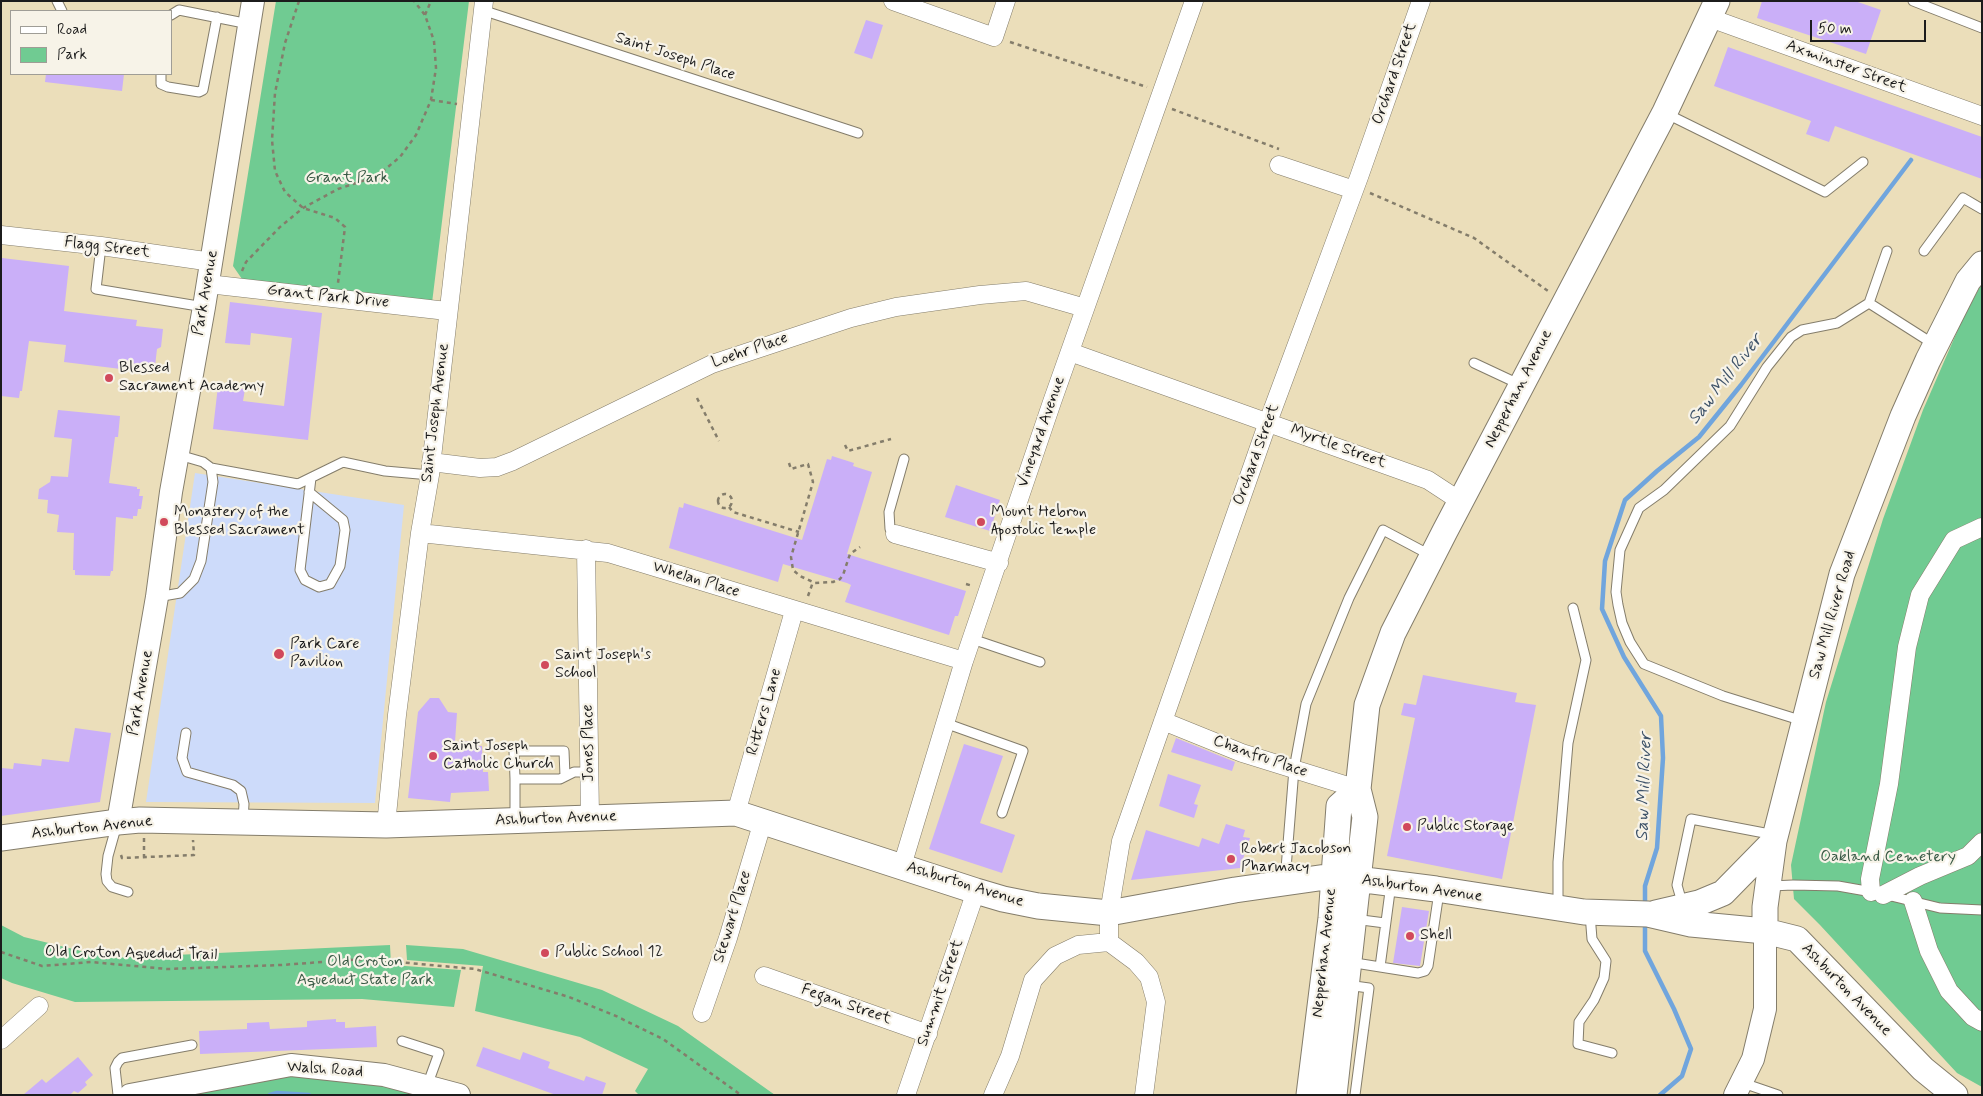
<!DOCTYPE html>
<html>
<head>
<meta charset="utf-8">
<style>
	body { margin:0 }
	#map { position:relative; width:1983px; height:1096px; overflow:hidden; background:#ebdeba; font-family:Mynerve,sans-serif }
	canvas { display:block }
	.frame { position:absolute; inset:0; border:2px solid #1c1c1c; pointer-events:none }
	.legend { position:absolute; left:10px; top:10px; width:162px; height:65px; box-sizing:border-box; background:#f7f3e8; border:1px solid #9f9d96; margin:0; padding:6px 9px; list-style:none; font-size:15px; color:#1c1c1c }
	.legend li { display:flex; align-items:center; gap:10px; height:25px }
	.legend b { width:25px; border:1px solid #9f9d96 }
	.scale { position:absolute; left:1810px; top:20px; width:116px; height:22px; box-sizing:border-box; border:2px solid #1c1c1c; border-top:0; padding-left:6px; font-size:15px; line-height:18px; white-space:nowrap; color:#1c1c1c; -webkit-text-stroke:4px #f7f3e8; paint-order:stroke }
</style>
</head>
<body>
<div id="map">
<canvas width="1983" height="1096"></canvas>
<div class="frame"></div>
<ul class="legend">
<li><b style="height:6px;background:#fff"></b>Road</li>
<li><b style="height:14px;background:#70cb92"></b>Park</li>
</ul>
<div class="scale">50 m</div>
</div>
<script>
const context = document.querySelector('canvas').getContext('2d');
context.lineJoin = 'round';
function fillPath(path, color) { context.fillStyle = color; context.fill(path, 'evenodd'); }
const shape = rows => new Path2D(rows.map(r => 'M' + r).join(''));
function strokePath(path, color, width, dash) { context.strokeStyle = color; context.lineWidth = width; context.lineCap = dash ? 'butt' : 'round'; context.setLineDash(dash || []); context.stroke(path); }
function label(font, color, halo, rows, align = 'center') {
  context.font = font + ' Mynerve,sans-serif'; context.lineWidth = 4.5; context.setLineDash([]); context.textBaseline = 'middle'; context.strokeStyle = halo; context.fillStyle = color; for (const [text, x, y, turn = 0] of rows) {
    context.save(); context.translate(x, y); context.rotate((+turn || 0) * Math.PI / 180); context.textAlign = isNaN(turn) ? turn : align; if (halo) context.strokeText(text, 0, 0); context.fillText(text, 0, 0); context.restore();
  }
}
fillPath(shape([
	[195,473,404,505,375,803,146,802]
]), '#cddbfa');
fillPath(shape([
	[276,1,469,1,432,303,242,279,233,266],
	[1982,283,1982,1087,1957,1073,1820,925,1794,899,1791,865,1826,702,1883,519,1923,410,1963,318],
	[1,925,24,937,110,958,390,945,391,965,461,970,454,1007,362,999,75,1002,12,983,1,978],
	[406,945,463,949,602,990,678,1026,775,1095,639,1095,635,1091,648,1069,580,1037,475,1011,483,966,407,960],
	[292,1068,437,1095,169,1095]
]), '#70cb92');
strokePath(shape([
	[1645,906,1645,886,1657,848,1663,758,1661,716,1624,657,1602,609,1605,561,1625,500,1657,471,1699,437,1741,385,1911,160],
	[1645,922,1645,951,1674,1009,1691,1049,1682,1076,1660,1095],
	[270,1095,277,1093,309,1095]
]), '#70a5dd', 4.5);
fillPath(shape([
	[1762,1,1855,1,1881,10,1866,54,1757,18],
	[866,20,883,25,872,59,854,53],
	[1728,47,1982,137,1982,179,1835,126,1829,142,1806,134,1811,121,1714,86],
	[46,74,124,74,122,91,45,82],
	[2,258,69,266,64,311,137,320,136,326,163,329,161,347,157,349,155,366,129,363,129,370,64,362,66,345,29,341,22,391,20,391,19,398,1,396],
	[230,302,322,313,308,440,213,429,218,386,245,389,243,401,284,406,292,338,251,333,250,345,225,343],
	[58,410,120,416,118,437,115,437,109,483,137,487,137,489,140,489,139,496,143,496,141,509,138,509,137,516,133,516,133,519,116,517,113,571,111,571,110,576,75,575,75,570,73,570,74,533,57,532,59,515,47,513,48,500,38,499,39,489,50,482,51,476,68,477,72,439,54,437],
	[832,456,854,463,853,466,872,472,847,554,966,591,958,616,955,616,949,635,845,602,851,585,847,583,783,564,778,582,669,548,679,507,683,508,684,503,802,540,827,459,831,460],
	[956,485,1000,500,990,531,945,517],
	[1423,675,1517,693,1515,702,1536,705,1502,879,1387,856,1415,718,1401,715,1404,703,1416,705],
	[430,698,439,698,448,712,457,713,455,742,479,741,479,746,482,746,483,772,488,772,489,791,451,793,450,802,408,798,418,712],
	[75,728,111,733,100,802,1,816,1,768,13,769,14,763,41,766,42,759,69,762],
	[1176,738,1235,762,1232,771,1171,752],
	[964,744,1003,756,980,823,1015,835,1002,873,929,849],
	[1168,774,1201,785,1194,804,1198,805,1194,818,1159,806],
	[1226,824,1245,830,1243,837,1250,838,1240,868,1131,880,1146,830,1199,847,1202,838,1219,844],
	[1402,907,1429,911,1420,966,1393,963],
	[336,1019,336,1022,345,1022,345,1028,376,1026,377,1047,200,1054,199,1031,247,1029,247,1023,269,1022,270,1029,307,1027,307,1021],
	[483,1047,520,1060,523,1052,550,1062,548,1068,584,1081,586,1076,606,1083,602,1095,556,1095,476,1066],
	[78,1057,93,1075,85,1082,87,1085,78,1093,74,1091,70,1095,23,1095,42,1079,46,1083]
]), '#caaff8');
const service = shape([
	[57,1,62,11],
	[1913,1,1982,28],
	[482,10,858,133],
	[171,15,179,10,249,24],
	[161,74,161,84,168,87,199,92,203,90,217,17],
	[1665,113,1825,192,1863,162],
	[101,246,96,289,204,307],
	[1887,251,1869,303,1935,345],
	[1924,251,1963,198,1982,209],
	[1474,363,1521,385],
	[211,468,298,484,343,462,385,471,430,475],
	[309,492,343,520,345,530,340,566,330,584,319,587,305,580,300,570,311,478],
	[895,534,890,529,889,512,904,459],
	[157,597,180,593,194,579,201,561,213,482,211,468,203,462,179,455],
	[972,639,1040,662],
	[1803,721,1723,696,1644,664,1630,642,1622,623,1618,605,1616,592,1620,550,1639,508,1664,490,1730,426,1767,367,1791,337,1802,330,1837,323,1869,303],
	[945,723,1023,751,1002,813],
	[186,733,182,758,187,772,233,785,241,791,244,804,243,820],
	[515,779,514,751,564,751,565,776],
	[515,820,515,779,560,779,574,772,589,772],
	[117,824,108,856,106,874,107,881,112,887,128,892],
	[1285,881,1294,769,1306,704,1349,598,1383,530,1432,556],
	[1771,886,1793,885,1838,886,1872,892],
	[1887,895,1940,908,1982,910],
	[1558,906,1558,862,1568,743,1586,660,1573,608],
	[1683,906,1677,885,1691,819,1775,835],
	[1590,914,1592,939,1606,961,1604,978,1594,1000,1579,1022,1578,1044,1612,1053],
	[1354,919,1385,923],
	[1349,962,1418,973,1425,971,1428,966,1439,892],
	[1380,967,1391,884],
	[1347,985,1369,988,1355,1095],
	[402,1041,439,1053,427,1086],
	[1743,1083,1778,1095],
	[118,1095,115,1068,118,1062,122,1058,192,1045]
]);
const minor = shape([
	[893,1,994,37,1006,1],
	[1710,18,1982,116],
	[1279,165,1354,190],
	[1,235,101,246,212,262],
	[208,284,447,311],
	[1070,352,1428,480,1460,501],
	[431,462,480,468,497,467,513,461,712,364,851,318,896,307,980,295,1026,291,1085,308],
	[420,533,608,553,964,661],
	[895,534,999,563],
	[586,549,590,817],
	[1163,721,1242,753,1358,789],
	[736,813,794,611],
	[386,825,397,715,420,533,430,475,484,1],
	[902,866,964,661,1052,402,1194,1],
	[1871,892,1870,879,1889,784,1907,647,1920,595,1954,540,1982,527],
	[1883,895,1920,876,1968,856,1982,842],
	[1913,901,1929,951,1949,991,1973,1017,1982,1022],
	[1109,942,1109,913,1121,841,1268,422,1359,177,1421,1],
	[1109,942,1136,962,1149,977,1156,1002,1144,1095],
	[764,976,928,1034],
	[702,1013,728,938,763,821],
	[1,1040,39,1006],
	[906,1095,976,891],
	[993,1095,1010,1056,1033,980,1055,956,1078,945,1109,942]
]);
const tertiary = shape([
	[118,822,157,597,171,492,204,307,253,1],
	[130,1095,291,1065,384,1075,459,1095],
	[1735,1095,1753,1059,1765,1009,1765,931]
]);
const secondary = shape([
	[1,838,118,822,140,820,386,825,736,813,976,891,1003,899,1038,906,1109,913,1235,890,1333,876,1436,889,1584,912,1648,914,1691,924,1765,931,1797,939,1923,1069,1955,1095],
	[1656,913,1699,903,1723,893,1774,841],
	[1765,931,1765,907,1774,841,1842,574,1903,416,1928,360,1968,281,1982,264],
	[1309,1095,1331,918,1339,806,1358,789],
	[1334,1095,1365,817,1358,789,1367,705,1393,633,1445,531,1665,112,1717,1]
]);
strokePath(service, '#847d6b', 11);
strokePath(minor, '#847d6b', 19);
strokePath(tertiary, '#847d6b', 24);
strokePath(secondary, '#847d6b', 27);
strokePath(shape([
	[299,1,285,43,275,93,272,140,275,171,285,192,303,208,335,218,345,227,338,283],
	[425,15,431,1],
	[1010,42,1147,87],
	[431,100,457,104],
	[1172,109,1279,149],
	[1370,193,1474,238,1548,291],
	[242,271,246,262,280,227,303,208,338,189,377,176,400,157,416,135,431,100,436,68,434,41,425,15,414,1],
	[697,398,719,441],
	[845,445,848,451,891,439],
	[789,463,791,469,808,464,813,482,791,557,793,570,800,576,815,583,833,582,840,579,843,575,850,554,860,547],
	'718 501a7 7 0 1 1 14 0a7 7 0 1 1-14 0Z',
	[729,507,733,512,799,532],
	[966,584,973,586],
	[808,596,813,582],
	[144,838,144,857],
	[121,855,122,858,194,855,193,840],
	[1,952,42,966,91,962,167,969,281,965,364,959,475,969,569,997,616,1016,663,1039,741,1095]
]), '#847d6b', 2.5, [4, 4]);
strokePath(service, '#fff', 9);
strokePath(minor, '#fff', 18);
strokePath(tertiary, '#fff', 22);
strokePath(secondary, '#fff', 25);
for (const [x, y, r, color] of [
	[109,378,5,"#d1495b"],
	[164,522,5,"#d1495b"],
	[981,522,5,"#d1495b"],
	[279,654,6,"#d1495b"],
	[545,665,5,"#d1495b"],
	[433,756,5,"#d1495b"],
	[1407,827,5,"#d1495b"],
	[1231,859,5,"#d1495b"],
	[1410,936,5,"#d1495b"],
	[545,953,5,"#d1495b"]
]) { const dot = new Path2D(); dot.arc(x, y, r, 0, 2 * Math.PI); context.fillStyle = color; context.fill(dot); strokePath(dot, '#f7f3e8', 2); }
label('16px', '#1c1c1c', '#f7f3e8', [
	["Saint Joseph Place",675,57,18],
	["Axminster Street",1846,67,20],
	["Orchard Street",1395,74,-71],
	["Flagg Street",107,248,7],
	["Park Avenue",206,293,-80],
	["Grant Park Drive",328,297,6],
	["Loehr Place",750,351,-19],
	["Nepperhan Avenue",1519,389,-63],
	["Saint Joseph Avenue",436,413,-83],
	["Vineyard Avenue",1042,432,-71],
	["Myrtle Street",1338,447,20],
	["Orchard Street",1257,455,-70],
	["Whelan Place",696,580,17],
	["Saw Mill River Road",1833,615,-74],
	["Park Avenue",141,693,-80],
	["Ritters Lane",765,712,-74],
	["Jones Place",589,743,-91],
	["Chanfru Place",1260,757,19],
	["Ashburton Avenue",556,819,-2],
	["Ashburton Avenue",92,828,-6],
	["Ashburton Avenue",965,885,17],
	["Ashburton Avenue",1422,889,8],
	["Stewart Place",733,917,-73],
	["Nepperhan Avenue",1325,953,-84],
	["Old Croton Aqueduct Trail",131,954,1],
	["Ashburton Avenue",1846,990,46],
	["Summit Street",941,993,-71],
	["Fegan Street",846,1005,19],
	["Walsh Road",325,1070,4]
]);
label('16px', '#395945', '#f7f3e8', [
	["Grant Park",347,179],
	["Oakland Cemetery",1888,858],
	["Old Croton",365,963],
	["Aqueduct State Park",365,981]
]);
label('16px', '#1c1c1c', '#f7f3e8', [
	["Blessed",119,369],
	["Sacrament Academy",119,387],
	["Monastery of the",174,513],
	["Blessed Sacrament",174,531],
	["Mount Hebron",991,513],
	["Apostolic Temple",991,531],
	["Park Care",290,645],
	["Pavilion",290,663],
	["Saint Joseph's",555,656],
	["School",555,674],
	["Saint Joseph",443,747],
	["Catholic Church",443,765],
	["Public Storage",1417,827],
	["Robert Jacobson",1241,850],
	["Pharmacy",1241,868],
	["Shell",1420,936],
	["Public School 12",555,953]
], 'left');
label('italic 18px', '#3e5369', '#f7f3e8', [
	["Saw Mill River",1726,380,-52],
	["Saw Mill River",1645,787,-88]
]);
</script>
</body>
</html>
